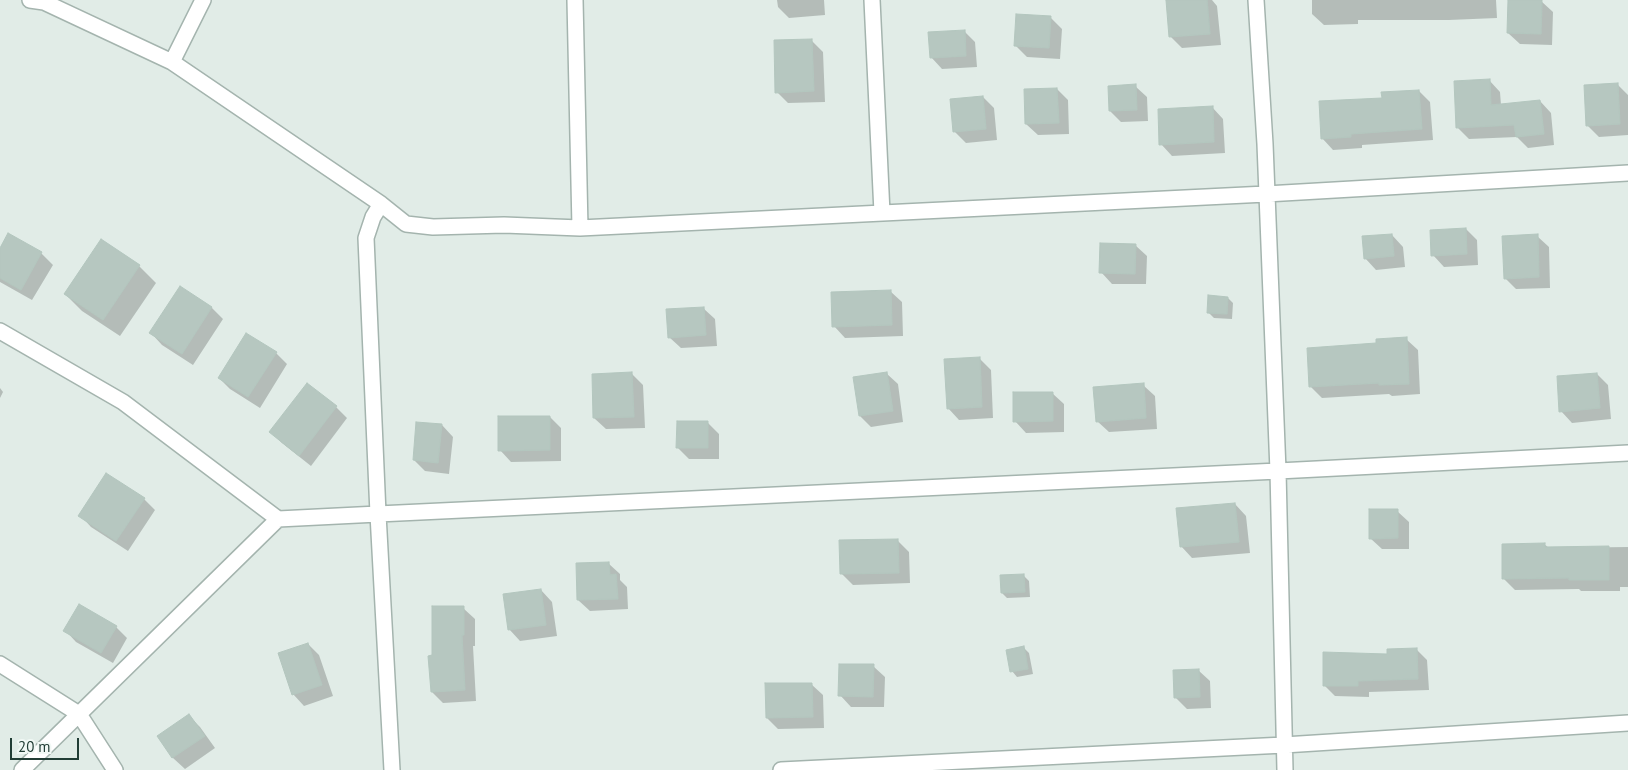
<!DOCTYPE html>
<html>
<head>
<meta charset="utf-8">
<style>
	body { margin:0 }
	#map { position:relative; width:1628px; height:770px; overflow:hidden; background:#e1ece7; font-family:"PT Sans",sans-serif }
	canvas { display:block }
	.scale { position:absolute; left:10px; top:738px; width:69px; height:22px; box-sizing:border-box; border:2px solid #213d35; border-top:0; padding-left:6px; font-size:15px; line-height:18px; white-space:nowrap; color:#213d35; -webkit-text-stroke:4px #f1f8f5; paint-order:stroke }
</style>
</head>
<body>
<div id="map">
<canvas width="1628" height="770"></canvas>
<div class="scale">20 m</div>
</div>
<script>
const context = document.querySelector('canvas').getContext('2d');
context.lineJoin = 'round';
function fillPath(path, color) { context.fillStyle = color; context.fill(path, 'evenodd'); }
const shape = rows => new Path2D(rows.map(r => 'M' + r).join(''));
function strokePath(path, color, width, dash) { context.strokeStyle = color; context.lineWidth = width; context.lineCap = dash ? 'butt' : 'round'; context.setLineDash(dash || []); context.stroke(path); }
fillPath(shape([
	[777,0,824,0,825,15,789,18,778,7],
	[1167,0,1212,0,1217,6,1221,45,1182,48,1171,37],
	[1312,0,1496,0,1497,18,1449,20,1358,20,1358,24,1324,25,1312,14],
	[1541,1,1553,12,1552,45,1520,44,1508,33],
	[1050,17,1062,29,1060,59,1027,57,1016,46],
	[964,31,975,42,977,67,942,69,931,57],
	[812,41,823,52,825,102,788,103,777,92],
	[1489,80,1500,92,1501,105,1540,101,1551,113,1554,145,1528,148,1517,137,1469,139,1458,128],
	[1617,84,1628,95,1628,135,1599,137,1587,125],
	[1135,86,1147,97,1148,121,1121,122,1110,111],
	[1057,89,1068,100,1069,134,1038,135,1026,124],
	[1419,91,1430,102,1433,140,1362,145,1362,148,1333,150,1322,138,1383,99],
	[983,97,994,108,997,140,966,143,954,131],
	[1212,107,1223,119,1225,153,1172,156,1161,144],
	[1466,229,1477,240,1478,265,1444,267,1433,255],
	[9,234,41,253,53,265,32,300,0,282,0,250],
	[1392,235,1403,247,1405,267,1376,270,1365,258],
	[1537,236,1549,247,1550,288,1516,289,1505,278],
	[1135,245,1147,256,1146,284,1112,284,1101,272],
	[139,266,156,283,120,336,82,311,65,294],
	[180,288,212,308,223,319,193,365,162,345,151,333],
	[890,291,902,302,903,336,845,338,834,326],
	[1228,298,1233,303,1232,319,1214,318,1208,312],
	[703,308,715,319,717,346,681,348,669,337],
	[1406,339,1418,350,1420,394,1392,396,1389,394,1322,398,1311,387,1378,344],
	[276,353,287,364,260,408,230,389,219,378],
	[979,358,991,370,993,418,959,420,948,408],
	[886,373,898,384,903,422,871,427,860,416],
	[632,374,643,385,645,428,606,429,594,418],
	[1597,374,1608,385,1611,419,1572,423,1561,411],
	[1143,385,1155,396,1157,429,1109,432,1097,421],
	[0,388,3,392,0,398],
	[1052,393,1064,404,1064,432,1026,433,1015,421],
	[336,407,347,418,311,466,282,443,271,432],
	[550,417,561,428,561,461,511,462,500,450],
	[708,423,719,434,719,459,689,459,677,447],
	[442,425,453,437,449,474,425,471,414,460],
	[144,499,155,510,128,551,91,527,80,515],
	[1235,504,1246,516,1250,553,1192,558,1181,546],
	[1397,511,1409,522,1409,549,1382,549,1370,538],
	[897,540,909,552,910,583,853,585,841,573],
	[1544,544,1549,548,1628,547,1628,587,1620,587,1620,591,1581,591,1579,589,1515,590,1504,579],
	[608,563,620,574,620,580,627,587,628,609,590,611,578,600],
	[1023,575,1029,581,1030,597,1007,598,1002,593],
	[541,590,552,602,557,636,520,641,509,629],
	[463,608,475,619,475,646,473,646,476,701,443,703,432,692,433,657],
	[116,627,127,638,113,663,76,642,65,630],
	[308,644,319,655,333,696,304,706,293,694],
	[1024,648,1029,653,1033,674,1017,677,1012,671],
	[1416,649,1427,660,1429,690,1369,692,1369,697,1335,696,1324,685,1388,655],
	[873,666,885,677,884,707,851,707,840,695],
	[1198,670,1210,681,1211,708,1187,709,1175,697],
	[811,684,823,695,824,728,778,729,767,718],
	[189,716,200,727,215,748,185,769,173,758,159,737]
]), '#0003');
const building = shape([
	[1166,0,1207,0,1210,34,1169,37,1166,0],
	[1508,0,1542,0,1541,34,1507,33,1508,0],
	[1016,14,1051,16,1049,48,1014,46,1016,14],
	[965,30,966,56,930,58,928,32,965,30],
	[812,39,814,91,775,93,774,40,812,39],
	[1490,79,1491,105,1540,100,1544,134,1516,137,1514,125,1456,128,1454,81,1490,79],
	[1618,83,1620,124,1586,126,1584,85,1618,83],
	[1136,84,1137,110,1109,111,1108,86,1136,84],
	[1057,88,1059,123,1025,124,1024,89,1057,88],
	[1419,90,1422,129,1351,134,1351,137,1321,139,1319,101,1382,98,1381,92,1419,90],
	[983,96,986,129,953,132,950,99,983,96],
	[1213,106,1214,142,1159,145,1158,109,1213,106],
	[1466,228,1467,254,1431,256,1430,230,1466,228],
	[8,233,42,252,21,290,0,278,0,248,8,233],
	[1392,234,1394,256,1364,259,1362,236,1392,234],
	[1538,234,1539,277,1504,279,1502,236,1538,234],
	[101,239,140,265,103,320,64,294,101,239],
	[1100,243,1136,244,1135,274,1099,273,1100,243],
	[180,286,212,307,182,354,149,333,180,286],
	[891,290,892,325,832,327,831,292,891,290],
	[1208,295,1228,297,1227,314,1207,313,1208,295],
	[704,307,706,335,668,338,666,309,704,307],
	[246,333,277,352,248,397,218,378,246,333],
	[1407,337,1409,384,1379,385,1379,383,1309,387,1307,348,1376,343,1376,339,1407,337],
	[980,357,982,407,947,409,944,359,980,357],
	[632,372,634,417,593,418,592,374,632,372],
	[887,372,893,411,859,416,853,377,887,372],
	[1597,373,1600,408,1559,412,1557,376,1597,373],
	[307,383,337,406,299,456,269,432,307,383],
	[1144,383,1146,418,1096,422,1093,387,1144,383],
	[1013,392,1053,392,1053,421,1013,422,1013,392],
	[498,416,550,416,550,450,498,451,498,416],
	[677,421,708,421,708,448,676,448,677,421],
	[416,422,442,424,438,463,413,460,416,422],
	[106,473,145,498,116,541,78,516,106,473],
	[1235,503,1239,542,1180,547,1176,508,1235,503],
	[1369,509,1398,509,1398,538,1369,539,1369,509],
	[898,539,899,573,840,574,839,540,898,539],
	[1545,543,1545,547,1609,546,1609,580,1569,580,1569,578,1502,579,1502,544,1545,543],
	[609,562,610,575,616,574,618,599,577,600,576,563,609,562],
	[1024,574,1025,592,1001,593,1000,575,1024,574],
	[541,589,546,625,508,630,503,594,541,589],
	[79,604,117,626,101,653,63,631,79,604],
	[432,606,464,606,464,635,462,635,465,690,431,692,428,656,432,655,432,606],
	[308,643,322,685,292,695,278,653,308,643],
	[1024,646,1028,669,1010,672,1006,650,1024,646],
	[1417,648,1418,679,1358,681,1358,686,1323,686,1323,652,1387,654,1387,649,1417,648],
	[839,664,874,664,873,697,838,696,839,664],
	[1199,669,1200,697,1174,698,1173,670,1199,669],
	[765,683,812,683,813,717,766,718,765,683],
	[189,714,205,736,172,758,157,736,189,714]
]);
fillPath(building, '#b6c7c0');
strokePath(building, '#b3c6be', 1);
const minor = shape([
	[30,0,44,2,172,62,381,204,406,224,433,227,504,225,580,228,1266,194,1628,173],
	[575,0,580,228],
	[872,0,882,213],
	[1256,0,1265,144,1278,471,1285,770],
	[172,62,203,0],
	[0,331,123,402,278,519],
	[0,664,79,714,115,770],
	[22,770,278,519,378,514,366,238,373,217,381,204],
	[392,770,378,514,1278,471,1628,453],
	[781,770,1284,745,1628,723]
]);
strokePath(minor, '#a4b4ae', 18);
strokePath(minor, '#fff', 15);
</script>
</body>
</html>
